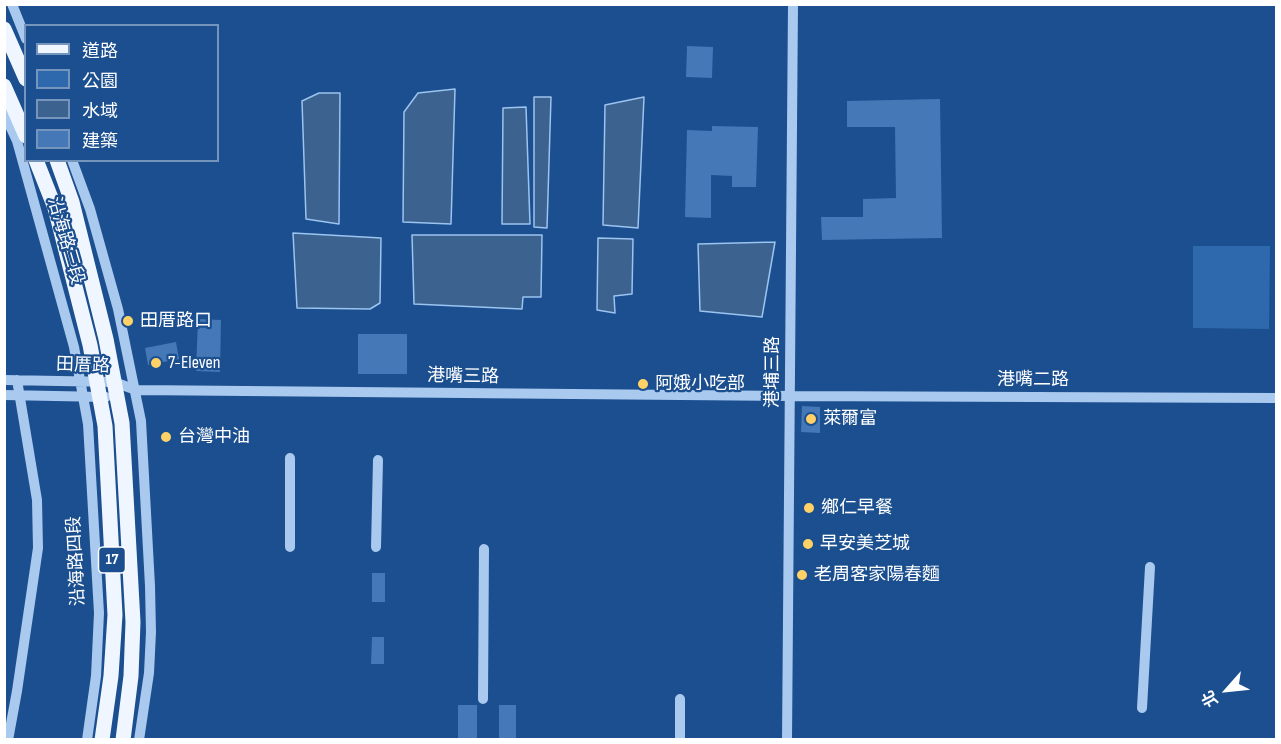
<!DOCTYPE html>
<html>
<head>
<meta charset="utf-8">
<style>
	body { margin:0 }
	#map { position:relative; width:1281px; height:744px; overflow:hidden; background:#1b4f8f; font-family:"Sofia Sans Condensed","Noto Sans TC",sans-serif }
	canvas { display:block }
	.frame { position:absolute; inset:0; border:6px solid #fff; pointer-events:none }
	.legend { position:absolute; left:24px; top:24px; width:195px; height:138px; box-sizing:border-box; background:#1b4f8f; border:2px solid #7695bc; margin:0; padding:8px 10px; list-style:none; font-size:18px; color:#fff }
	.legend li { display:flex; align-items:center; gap:12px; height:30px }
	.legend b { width:30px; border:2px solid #7695bc }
	.north { position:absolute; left:1197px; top:660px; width:60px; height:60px; -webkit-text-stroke:4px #1b4f8f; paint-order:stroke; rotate:243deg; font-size:16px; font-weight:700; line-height:24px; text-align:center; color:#fff }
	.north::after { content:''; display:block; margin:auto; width:21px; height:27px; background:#fff; clip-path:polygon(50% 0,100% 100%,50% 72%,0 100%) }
</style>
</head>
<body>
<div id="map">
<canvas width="1281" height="744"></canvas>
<div class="frame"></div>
<ul class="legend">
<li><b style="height:8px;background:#f0f6ff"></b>道路</li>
<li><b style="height:16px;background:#2e69ad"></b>公園</li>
<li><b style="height:16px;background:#3c6290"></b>水域</li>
<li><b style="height:16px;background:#4478b7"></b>建築</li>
</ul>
<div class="north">北</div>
</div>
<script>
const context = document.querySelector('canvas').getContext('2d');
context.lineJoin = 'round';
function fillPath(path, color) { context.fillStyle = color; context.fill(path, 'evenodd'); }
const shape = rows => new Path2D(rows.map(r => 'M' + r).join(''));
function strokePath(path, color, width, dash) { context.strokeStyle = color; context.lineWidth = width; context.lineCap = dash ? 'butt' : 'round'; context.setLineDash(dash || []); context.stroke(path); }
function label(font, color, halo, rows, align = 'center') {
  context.font = font + ' "Sofia Sans Condensed","Noto Sans TC",sans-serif'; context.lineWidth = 4.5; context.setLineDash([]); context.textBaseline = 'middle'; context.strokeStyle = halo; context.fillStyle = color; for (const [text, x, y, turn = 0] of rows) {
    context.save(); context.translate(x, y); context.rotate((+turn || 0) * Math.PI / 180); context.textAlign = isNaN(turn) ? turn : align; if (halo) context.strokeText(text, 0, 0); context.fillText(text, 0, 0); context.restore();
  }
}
fillPath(shape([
	[1193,246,1270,246,1269,329,1193,328]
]), '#2e69ad');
const water = shape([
	[455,89,451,224,403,222,404,112,418,93,455,89],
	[319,93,340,93,339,224,306,219,302,101,319,93],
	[534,97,551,97,547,228,534,227,534,97],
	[644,97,638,228,603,225,605,105,644,97],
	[526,107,530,224,502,224,503,108,526,107],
	[293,233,381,238,380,303,370,309,297,308,293,233],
	[412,235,542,235,541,297,523,297,522,309,414,304,412,235],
	[598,238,633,239,632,294,614,296,615,313,597,310,598,238],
	[775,242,762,317,700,311,698,244,775,242]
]);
fillPath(water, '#3c6290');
strokePath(water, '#9cc4f0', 1.5);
fillPath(shape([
	[687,46,713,47,712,78,686,77],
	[940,99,942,238,822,240,821,217,863,217,863,199,896,198,895,127,847,127,847,101],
	[712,126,758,127,756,187,732,187,732,176,711,175,711,218,685,217,687,130,712,131],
	[198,319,221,320,220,372,196,371],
	[358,334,407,334,407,374,358,374],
	[176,342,179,359,148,365,145,348],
	[802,406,820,407,820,433,801,432],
	[372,573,385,573,385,602,372,602],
	[372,637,384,637,384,664,371,664],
	[458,705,477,705,477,740,458,740],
	[499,705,516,705,516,740,499,740]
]), '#4478b7');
strokePath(shape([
	[12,4,26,39],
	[4,113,17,141,74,347,88,424,99,613,96,676,87,740],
	[72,160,90,209,118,309,141,421,150,586,151,632,149,673,139,740],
	[4,380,114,382,136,390,790,396,1276,398],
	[4,395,106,397],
	[290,547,290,458],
	[376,547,378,460],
	[483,699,484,549],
	[680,699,680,740],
	[1142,708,1150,567],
	[8,740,17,691,38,548,37,500,17,380],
	[787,740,793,4]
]), '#a9c9ee', 10);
strokePath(shape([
	[4,29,26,79],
	[4,86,26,136],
	[36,160,55,208,90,345,105,426,115,615,111,676,102,740],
	[57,160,72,202,106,339,122,423,133,622,131,676,123,740]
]), '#f0f6ff', 15);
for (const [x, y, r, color] of [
	[128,321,6,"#ffd166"],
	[156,363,6,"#ffd166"],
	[643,384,6,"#ffd166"],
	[811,419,6,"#ffd166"],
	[166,437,6,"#ffd166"],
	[809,508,6,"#ffd166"],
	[808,544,6,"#ffd166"],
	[802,575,6,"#ffd166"]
]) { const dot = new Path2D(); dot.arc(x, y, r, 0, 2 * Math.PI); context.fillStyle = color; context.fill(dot); strokePath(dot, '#1b4f8f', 2); }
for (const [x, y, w] of [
	[112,560,27]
]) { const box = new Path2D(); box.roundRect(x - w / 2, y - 13, w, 26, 4.5); context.fillStyle = '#1b4f8f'; context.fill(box); strokePath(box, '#fff', 1.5); }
label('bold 16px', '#fff', null, [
	["17",112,560]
]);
label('18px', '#fff', '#1b4f8f', [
	["沿海路三段",65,241,74],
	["田厝路",83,366,2],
	["港埔三路",773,372,-90],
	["港嘴三路",463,377,1],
	["港嘴二路",1033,380],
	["沿海路四段",77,561,-93]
]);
label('18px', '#fff', '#1b4f8f', [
	["田厝路口",140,321],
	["7-Eleven",168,363],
	["阿娥小吃部",655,384],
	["萊爾富",823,419],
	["台灣中油",178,437],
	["鄉仁早餐",821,508],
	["早安美芝城",820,544],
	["老周客家陽春麵",814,575]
], 'left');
</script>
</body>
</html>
